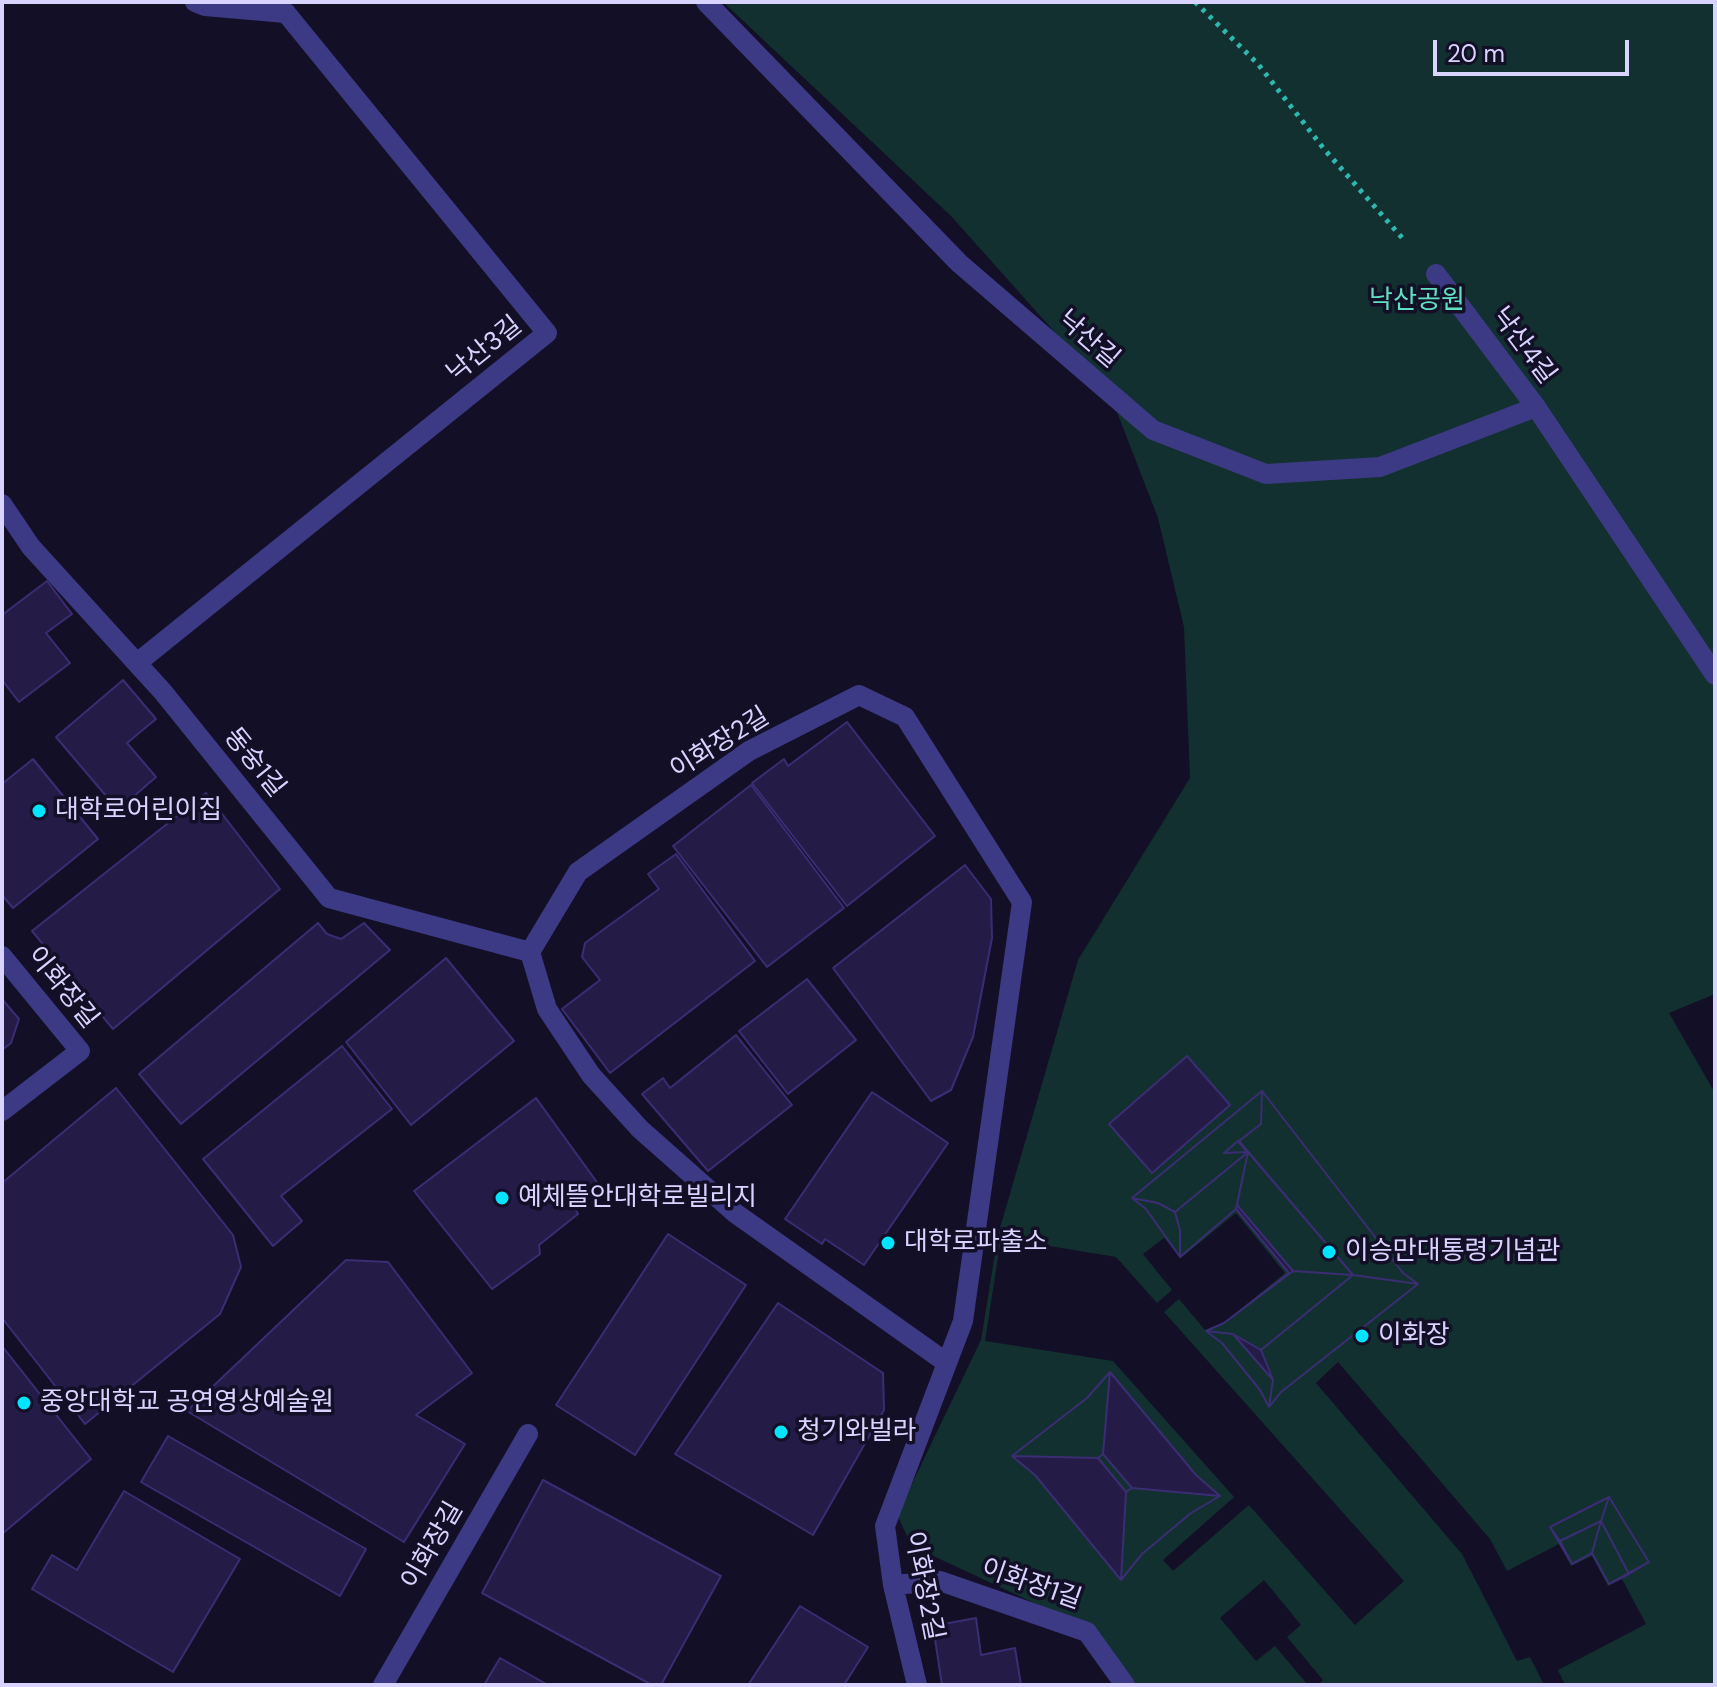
<!DOCTYPE html>
<html>
<head>
<meta charset="utf-8">
<style>
	body { margin:0 }
	#map { position:relative; width:1717px; height:1687px; overflow:hidden; background:#130f26; font-family:"DM Sans",sans-serif }
	canvas { display:block }
	.frame { position:absolute; inset:0; border:4px solid #d9d4ff; pointer-events:none }
	.scale { position:absolute; left:1433px; top:40px; width:196px; height:36px; box-sizing:border-box; border:4px solid #d9d4ff; border-top:0; padding-left:10px; font-size:24px; line-height:28px; white-space:nowrap; color:#d9d4ff; -webkit-text-stroke:6px #130f26; paint-order:stroke }
</style>
</head>
<body>
<div id="map">
<canvas width="1717" height="1687"></canvas>
<div class="frame"></div>
<div class="scale">20 m</div>
</div>
<script>
const context = document.querySelector('canvas').getContext('2d');
context.lineJoin = 'round';
function fillPath(path, color) { context.fillStyle = color; context.fill(path, 'evenodd'); }
const shape = rows => new Path2D(rows.map(r => 'M' + r).join(''));
function strokePath(path, color, width, dash) { context.strokeStyle = color; context.lineWidth = width; context.lineCap = dash ? 'butt' : 'round'; context.setLineDash(dash || []); context.stroke(path); }
function label(font, color, halo, rows, align = 'center') {
  context.font = font + ' "DM Sans","Noto Sans KR",sans-serif'; context.lineWidth = 7; context.setLineDash([]); context.textBaseline = 'middle'; context.strokeStyle = halo; context.fillStyle = color; for (const [text, x, y, turn = 0] of rows) {
    context.save(); context.translate(x, y); context.rotate((+turn || 0) * Math.PI / 180); context.textAlign = isNaN(turn) ? turn : align; if (halo) context.strokeText(text, 0, 0); context.fillText(text, 0, 0); context.restore();
  }
}
fillPath(shape([
	[723,2,1715,2,1715,994,1669,1013,1715,1093,1715,1685,1565,1685,1558,1670,1646,1624,1622,1579,1608,1586,1592,1556,1571,1566,1559,1544,1507,1571,1490,1539,1338,1362,1316,1383,1462,1554,1517,1661,1530,1657,1544,1685,1318,1685,1323,1680,1287,1637,1301,1625,1264,1580,1220,1618,1256,1661,1275,1646,1308,1685,1135,1685,1094,1631,912,1546,897,1515,981,1340,998,1235,1078,960,1190,778,1184,627,1158,518,1110,394,951,216],
	[1236,1213,1285,1273,1225,1322,1205,1330,1179,1299,1164,1312,1404,1581,1355,1625,1249,1505,1173,1571,1163,1560,1234,1497,1113,1361,985,1341,1001,1238,1116,1257,1157,1303,1172,1290,1143,1254,1164,1238,1181,1258]
]), '#12302f');
const building = shape([
	[47,581,72,614,46,633,70,663,19,702,2,680,2,615,47,581],
	[123,680,156,719,127,743,156,777,118,810,56,737,123,680],
	[847,722,935,836,847,906,752,783,784,759,788,766,847,722],
	[33,759,98,839,13,908,2,895,2,784,33,759],
	[751,785,844,908,767,967,673,846,751,785],
	[206,793,280,889,113,1029,32,931,206,793],
	[676,854,755,961,610,1073,562,1009,600,980,582,957,585,943,659,889,648,874,676,854],
	[965,865,991,899,992,938,973,1037,951,1090,931,1101,833,968,965,865],
	[318,923,327,934,341,939,364,923,390,950,181,1124,139,1074,318,923],
	[446,958,514,1041,411,1125,346,1042,446,958],
	[807,979,856,1040,788,1094,739,1031,807,979],
	[2,999,19,1019,11,1043,2,1050,2,999],
	[736,1035,792,1105,708,1171,642,1094,663,1078,670,1088,736,1035],
	[342,1046,392,1109,281,1196,302,1221,273,1246,203,1159,342,1046],
	[1187,1056,1230,1105,1152,1173,1109,1124,1187,1056],
	[116,1088,233,1235,241,1267,220,1314,85,1424,2,1318,2,1183,116,1088],
	[1262,1091,1261,1124,1239,1141,1248,1152,1175,1212,1158,1203,1132,1198,1262,1091],
	[1238,1141,1247,1152,1224,1153,1238,1141],
	[1262,1091,1403,1273,1418,1284,1281,1392,1269,1407,1260,1390,1222,1343,1206,1331,1224,1323,1289,1273,1236,1209,1180,1257,1146,1209,1132,1198,1262,1091],
	[1262,1091,1403,1273,1418,1284,1353,1275,1239,1141,1261,1124,1262,1091],
	[872,1092,948,1143,864,1265,825,1239,822,1244,785,1219,872,1092],
	[536,1098,599,1185,574,1206,578,1214,539,1245,540,1254,492,1289,414,1191,536,1098],
	[1238,1141,1247,1152,1224,1153,1238,1141],
	[1248,1152,1236,1209,1180,1257,1180,1230,1175,1212,1248,1152],
	[1248,1152,1353,1275,1293,1271,1237,1205,1248,1152],
	[1132,1198,1158,1203,1175,1212,1180,1230,1180,1257,1146,1209,1132,1198],
	[668,1234,746,1285,635,1455,556,1405,668,1234],
	[346,1260,388,1262,472,1373,416,1415,465,1444,404,1542,187,1411,346,1260],
	[1293,1271,1353,1275,1261,1350,1233,1334,1206,1331,1224,1323,1293,1271],
	[1353,1275,1418,1284,1281,1392,1269,1407,1273,1380,1261,1350,1353,1275],
	[778,1303,883,1373,884,1410,813,1535,675,1454,778,1303],
	[1206,1331,1233,1334,1273,1380,1269,1407,1260,1390,1222,1343,1206,1331],
	[2,1346,91,1459,2,1534,2,1346],
	[1110,1372,1196,1475,1220,1496,1191,1513,1142,1554,1121,1580,1035,1475,1012,1456,1087,1398,1110,1372],
	[1110,1372,1103,1454,1098,1458,1012,1456,1087,1398,1110,1372],
	[168,1436,366,1549,340,1596,141,1482,168,1436],
	[1103,1454,1132,1488,1126,1492,1098,1458,1103,1454],
	[543,1480,721,1576,661,1685,652,1685,482,1593,543,1480],
	[1132,1488,1220,1496,1191,1513,1142,1554,1121,1580,1126,1492,1132,1488],
	[124,1491,240,1559,173,1672,32,1589,52,1555,77,1570,124,1491],
	[1609,1497,1649,1562,1609,1584,1592,1553,1572,1564,1550,1527,1609,1497],
	[1609,1497,1649,1562,1629,1574,1601,1521,1609,1497],
	[1609,1497,1601,1521,1560,1541,1550,1527,1609,1497],
	[1601,1521,1592,1553,1572,1564,1560,1541,1601,1521],
	[1601,1521,1629,1574,1609,1584,1592,1553,1601,1521],
	[800,1606,868,1647,844,1685,748,1685,800,1606],
	[976,1618,981,1655,1015,1648,1021,1685,942,1685,933,1626,976,1618],
	[500,1658,548,1685,484,1685,500,1658]
]);
fillPath(building, '#241b47');
strokePath(building, '#3b2d73', 2);
strokePath(shape([
	[1195,2,1258,64,1324,149,1405,241]
]), '#2fb8b0', 5, [4, 6]);
strokePath(shape([
	[706,2,959,263,1153,430,1266,474,1380,467,1536,407],
	[2,504,31,547,163,692,329,898,530,952],
	[137,663,547,333,286,13],
	[2,956,80,1051,2,1111],
	[893,1585,940,1581,1087,1632,1125,1685],
	[383,1685,528,1434],
	[917,1685,893,1585,885,1526,947,1363,963,1321,1022,902,905,717,859,695,749,751,578,872,530,952,547,1009,591,1075,640,1129,735,1213,947,1363]
]), '#3d3a85', 20);
strokePath(shape([
	[195,2,205,6,286,13],
	[1436,274,1536,407,1715,675]
]), '#3d3a85', 20);
for (const [x, y, r, color] of [
	[39,811,8,"#00e5ff"],
	[502,1198,8,"#00e5ff"],
	[888,1243,8,"#00e5ff"],
	[1329,1252,8,"#00e5ff"],
	[1362,1336,8,"#00e5ff"],
	[24,1403,8,"#00e5ff"],
	[781,1432,8,"#00e5ff"]
]) { const dot = new Path2D(); dot.arc(x, y, r, 0, 2 * Math.PI); context.fillStyle = color; context.fill(dot); strokePath(dot, '#130f26', 3); }
label('26px', '#5fe0c0', '#130f26', [
	["낙산공원",1417,301]
]);
label('26px', '#d9d4ff', '#130f26', [
	["낙산길",1088,340,41],
	["낙산4길",1523,346,53],
	["낙산3길",485,350,-39],
	["이화장2길",720,744,-32],
	["동숭1길",254,763,51],
	["이화장길",62,988,51],
	["이화장길",433,1546,-60],
	["이화장1길",1031,1585,19],
	["이화장2길",923,1586,79]
]);
label('26px', '#d9d4ff', '#130f26', [
	["대학로어린이집",55,811],
	["예체뜰안대학로빌리지",518,1198],
	["대학로파출소",904,1243],
	["이승만대통령기념관",1345,1252],
	["이화장",1378,1336],
	["중앙대학교 공연영상예술원",40,1403],
	["청기와빌라",797,1432]
], 'left');
</script>
</body>
</html>
